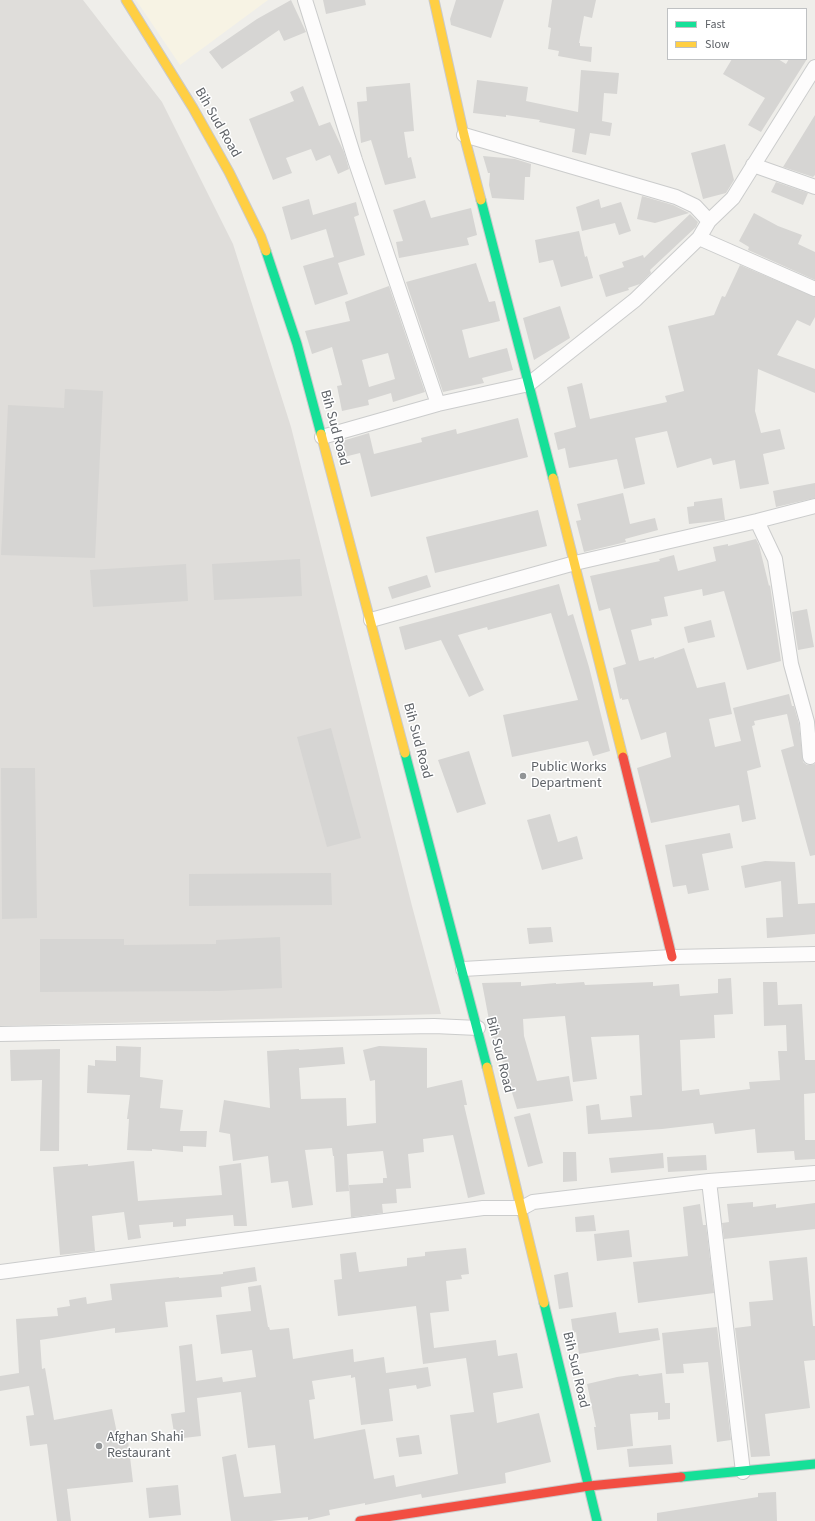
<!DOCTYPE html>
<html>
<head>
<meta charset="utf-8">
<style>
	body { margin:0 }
	#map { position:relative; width:815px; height:1521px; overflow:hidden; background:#efeeea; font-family:"Source Sans 3",sans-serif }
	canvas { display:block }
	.legend { position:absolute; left:667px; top:8px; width:140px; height:52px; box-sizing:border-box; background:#fff; border:1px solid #bfc1c3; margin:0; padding:5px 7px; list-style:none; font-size:12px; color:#5f6368 }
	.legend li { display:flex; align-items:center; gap:8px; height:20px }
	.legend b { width:20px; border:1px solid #bfc1c3 }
</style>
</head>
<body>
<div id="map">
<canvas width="815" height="1521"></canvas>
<ul class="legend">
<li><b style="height:5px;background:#16e098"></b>Fast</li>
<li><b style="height:5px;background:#ffcf43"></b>Slow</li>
</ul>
</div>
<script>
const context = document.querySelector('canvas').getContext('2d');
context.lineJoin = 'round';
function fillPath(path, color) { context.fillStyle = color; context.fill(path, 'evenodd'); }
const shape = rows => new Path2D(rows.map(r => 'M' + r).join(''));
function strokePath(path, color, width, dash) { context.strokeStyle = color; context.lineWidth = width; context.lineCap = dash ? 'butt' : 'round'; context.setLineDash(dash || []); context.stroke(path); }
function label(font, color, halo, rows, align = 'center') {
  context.font = font + ' "Source Sans 3",sans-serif'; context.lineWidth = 3; context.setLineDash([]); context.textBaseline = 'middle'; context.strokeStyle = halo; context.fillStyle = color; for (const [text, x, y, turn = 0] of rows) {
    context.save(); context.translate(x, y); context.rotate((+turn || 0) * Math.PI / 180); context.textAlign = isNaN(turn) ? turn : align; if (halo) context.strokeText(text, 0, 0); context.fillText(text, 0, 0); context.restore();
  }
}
fillPath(shape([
	[136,0,268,0,180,65]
]), '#f7f3e4');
fillPath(shape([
	[0,0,83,0,162,102,233,244,291,427,412,906,441,1014,0,1026]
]), '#dfddda');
fillPath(shape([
	[291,0,306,32,284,41,279,30,222,69,209,52,257,19],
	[323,0,365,0,366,5,326,14],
	[456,0,504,0,491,38,451,25,450,19],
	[552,0,596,0,592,18,584,16,579,43,580,43,580,46,592,47,591,62,558,56,559,51,548,49,551,28,548,27],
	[732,59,778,59,786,64,789,59,807,59,761,132,748,125,765,98,723,74],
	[581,70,619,73,617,94,604,93,602,121,612,123,610,136,590,133,586,155,572,152,575,129,539,122,540,120,506,115,506,117,473,113,477,80,528,87,526,101,578,112],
	[410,83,414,131,404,132,408,158,411,157,416,178,385,185,371,140,361,143,357,102,367,101,366,87],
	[303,86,319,126,330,122,344,152,349,169,338,174,330,155,316,161,311,149,286,158,292,173,273,180,249,119,294,101,290,92],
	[815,115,815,175,813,177,783,167],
	[725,144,734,180,726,193,703,199,691,153],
	[483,156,515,159,531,164,530,177,525,177,524,200,492,198,489,185,490,173,488,173],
	[776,182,808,193,803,205,771,192],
	[642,196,673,205,689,213,655,223,637,219],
	[309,199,313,215,356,202,359,215,354,217,365,255,338,263,348,294,315,305,303,266,334,257,326,229,291,240,282,207],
	[599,199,601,208,621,202,631,231,619,235,615,223,582,231,576,207],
	[425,200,431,218,471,208,477,235,467,238,469,245,399,258,396,242,403,241,393,210],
	[754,213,778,226,802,235,798,244,815,252,815,280,748,250,749,247,739,241],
	[690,214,698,222,696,227,650,270,651,273,640,284,628,288,629,290,606,297,599,275,624,267,622,262,643,255,644,258],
	[579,231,585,257,587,256,593,278,561,287,553,260,539,263,535,240],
	[476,263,489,302,495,301,500,321,462,330,469,358,507,348,513,370,482,378,484,383,443,392,406,282],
	[740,265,815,297,815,317,810,326,797,320,777,355,815,369,815,393,758,369,755,411,761,433,780,429,785,449,763,454,769,484,740,489,735,460,713,465,711,458,677,468,667,431,635,438,645,484,624,489,617,459,569,468,565,448,558,450,554,433,576,427,567,387,582,383,590,419,667,402,665,396,684,391,668,326,714,315,722,296,725,297],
	[389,286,425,392,393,402,391,393,368,400,369,405,342,411,337,386,342,385,332,347,312,354,305,331,350,321,345,302],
	[388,353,395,379,369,387,362,360],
	[560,306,570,338,534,360,523,318],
	[65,389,103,391,95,558,1,555,8,405,64,408],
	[518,418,528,457,371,497,360,453,344,457,339,442,369,433,374,454,422,442,421,438,456,429,457,434],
	[815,483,815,498,776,507,773,491],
	[623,493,630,524,655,518,658,530,625,539,626,542,584,552,576,521,581,520,577,504],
	[722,498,725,520,689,524,687,507,694,506,694,502],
	[538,510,547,546,435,573,426,537],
	[756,539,759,545,769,586,770,585,781,661,747,670,724,591,703,596,702,589,664,597,668,616,651,619,652,625,631,630,639,661,654,657,654,659,684,648,697,688,725,682,732,714,709,719,715,747,741,741,733,708,789,694,792,706,794,706,799,724,803,762,807,765,811,765,815,764,815,855,810,856,781,750,794,746,787,714,754,721,755,725,752,726,761,767,747,771,756,819,742,822,739,805,651,823,637,768,671,757,666,732,641,740,628,699,622,700,622,698,620,699,613,668,626,664,610,608,599,611,590,576,660,561,659,559,674,555,678,571,716,561,713,547,728,544,728,546],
	[300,559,302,596,214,600,212,564],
	[186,564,188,601,93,607,90,570],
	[427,575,431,587,392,599,388,587],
	[559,584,568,616,573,614,589,667,610,751,593,756,588,741,512,757,503,715,578,700,551,613,488,630,487,627,458,635,484,690,469,697,441,640,405,650,399,627],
	[807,609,814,647,798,650,792,612],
	[711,620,715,637,688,643,684,627],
	[331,728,361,838,327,847,297,737],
	[469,751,486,804,457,813,438,760],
	[1,768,35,768,37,918,2,919],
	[550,814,558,842,577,836,583,859,542,870,527,820],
	[730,833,733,848,702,854,709,890,688,894,686,885,673,887,665,845],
	[765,861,795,862,798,904,815,903,815,934,767,938,766,918,783,917,781,881,745,888,741,866],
	[331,873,332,905,189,906,189,874],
	[551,927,553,942,529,944,527,928],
	[280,937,282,988,218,991,40,992,40,939,124,939,124,945,216,944,216,940],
	[731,978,733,1014,714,1015,715,1038,680,1040,682,1091,699,1089,700,1095,750,1089,749,1082,780,1080,778,1051,787,1051,786,1025,764,1026,763,982,777,982,778,1005,802,1004,805,1060,815,1060,815,1093,804,1094,805,1140,815,1140,815,1159,795,1160,794,1151,757,1153,755,1129,715,1134,713,1123,662,1129,588,1134,586,1106,599,1104,601,1120,632,1117,630,1096,642,1095,639,1035,591,1037,597,1079,573,1082,565,1016,523,1019,524,1036,537,1081,569,1076,573,1101,517,1109,496,1040,493,1041,482,983,521,982,521,986,556,983,556,984,584,982,585,985,653,982,653,986,679,984,680,996,718,993,718,979],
	[116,1046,141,1047,140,1077,163,1080,160,1108,183,1110,180,1131,207,1131,206,1147,183,1146,183,1152,152,1149,152,1151,127,1150,129,1119,127,1119,130,1095,87,1093,88,1065,95,1066,95,1060,116,1061],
	[379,1046,427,1048,427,1088,462,1080,467,1105,464,1105,485,1194,468,1198,453,1135,423,1139,424,1152,408,1154,411,1188,396,1189,397,1203,382,1204,383,1213,353,1217,351,1217,349,1185,383,1183,383,1178,387,1178,383,1151,347,1154,349,1191,336,1192,334,1156,333,1156,332,1148,305,1150,313,1205,292,1208,288,1181,271,1183,268,1156,233,1161,230,1134,219,1132,224,1100,270,1108,267,1051,299,1049,299,1050,343,1047,345,1064,299,1068,301,1099,346,1098,347,1126,376,1123,375,1080,370,1081,363,1050],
	[60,1049,59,1151,40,1151,42,1080,11,1081,10,1050],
	[530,1113,543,1163,528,1167,514,1117],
	[563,1152,576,1152,577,1181,563,1182],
	[663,1153,664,1168,611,1173,609,1158],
	[706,1155,707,1170,668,1172,667,1157],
	[134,1161,138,1201,222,1195,219,1166,241,1163,247,1226,234,1226,233,1215,186,1219,186,1226,173,1227,173,1222,139,1225,141,1238,128,1240,124,1212,92,1216,95,1251,60,1255,53,1167,88,1164,88,1166],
	[753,1202,753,1207,776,1204,776,1208,815,1203,815,1229,724,1239,722,1223,729,1222,727,1204],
	[700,1204,703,1225,706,1225,714,1293,638,1303,633,1262,688,1256,683,1207],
	[594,1215,596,1231,576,1232,575,1217],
	[629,1230,632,1257,597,1261,594,1234],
	[466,1248,469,1274,461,1275,462,1279,446,1281,449,1311,430,1313,434,1348,496,1340,498,1356,517,1353,523,1388,493,1393,497,1423,539,1413,551,1462,505,1473,506,1483,422,1498,421,1494,365,1505,365,1503,329,1510,330,1515,308,1520,308,1517,271,1521,231,1521,222,1457,236,1454,244,1497,281,1493,275,1445,248,1448,241,1392,197,1398,201,1436,175,1439,171,1414,185,1412,179,1346,192,1344,196,1381,222,1377,223,1382,256,1377,252,1350,221,1354,216,1315,251,1311,248,1287,261,1285,268,1327,269,1327,270,1330,289,1328,293,1359,353,1349,354,1362,384,1357,386,1373,428,1367,431,1386,417,1389,416,1385,389,1389,393,1421,361,1425,355,1377,351,1378,351,1375,312,1381,315,1399,309,1400,314,1439,365,1429,374,1479,394,1475,396,1487,458,1474,450,1415,474,1412,466,1358,423,1364,416,1306,338,1316,334,1280,342,1279,340,1254,356,1252,359,1272,407,1266,407,1258,425,1256,425,1252],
	[807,1257,813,1326,815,1326,815,1360,804,1361,810,1408,765,1414,770,1456,751,1457,735,1328,751,1326,749,1302,773,1300,769,1261],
	[255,1267,257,1281,221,1287,222,1297,165,1302,168,1327,115,1333,115,1328,40,1340,42,1369,45,1368,54,1420,112,1409,117,1433,127,1432,133,1482,67,1489,71,1521,57,1521,47,1444,30,1446,26,1416,34,1415,29,1386,0,1391,0,1376,19,1373,16,1319,58,1316,57,1308,70,1306,69,1300,86,1297,87,1304,112,1300,110,1284,179,1277,179,1278,223,1274,223,1272],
	[568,1272,573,1307,559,1309,554,1275],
	[616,1312,619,1333,658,1328,660,1340,579,1354,576,1332,573,1333,571,1319],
	[717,1327,731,1440,717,1442,708,1362,683,1364,684,1373,666,1374,662,1333],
	[662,1373,665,1403,670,1403,670,1419,658,1420,658,1412,630,1414,633,1446,597,1450,594,1427,596,1427,587,1384,617,1377,638,1374,639,1376],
	[419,1435,422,1454,399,1457,396,1438],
	[671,1445,673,1464,629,1467,627,1449],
	[178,1485,181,1515,149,1518,146,1488],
	[776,1492,777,1521,657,1521,657,1513,758,1497,758,1493]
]), '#d6d5d3');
const street = shape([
	[305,0,355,160,438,404],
	[464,135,676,197,695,206,709,221],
	[753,165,815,187],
	[699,238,815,289],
	[322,437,438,404,529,384,635,300,699,238,709,221,733,198,815,67],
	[757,521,775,559,791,664,807,722,810,757],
	[371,620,575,563,757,521,815,506],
	[463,969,672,957,815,954],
	[0,1034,434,1026,478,1028],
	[709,1181,743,1472],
	[0,1272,483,1208,522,1208,533,1202,709,1181,815,1173]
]);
const fast = shape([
	[481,200,553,478],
	[266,251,297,344,321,434],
	[405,753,487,1067],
	[544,1303,597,1521],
	[681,1477,815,1464]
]);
const slow = shape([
	[126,0,193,108,229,172,261,237,266,251],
	[434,0,464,135,481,200],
	[321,434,405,753],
	[553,478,623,757],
	[487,1067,544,1303]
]);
const jam = shape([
	[623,757,672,957],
	[360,1521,589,1486,681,1477]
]);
strokePath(street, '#cbcccc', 16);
strokePath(fast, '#cacacb', 11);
strokePath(slow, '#cacacb', 11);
strokePath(jam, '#cacacb', 11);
strokePath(street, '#fdfcfc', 14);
strokePath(fast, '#16e098', 9);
strokePath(slow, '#ffcf43', 9);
strokePath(jam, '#f24e42', 9);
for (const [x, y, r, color] of [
	[523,776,4,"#919496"],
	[99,1446,4,"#919496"]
]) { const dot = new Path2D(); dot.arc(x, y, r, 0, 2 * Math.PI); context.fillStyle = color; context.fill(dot); strokePath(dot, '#fff', 1.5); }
label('14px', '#5f6368', '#fff', [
	["Bih Sud Road",217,123,60],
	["Bih Sud Road",334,428,75],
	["Bih Sud Road",417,741,75],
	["Bih Sud Road",499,1055,76],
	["Bih Sud Road",575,1370,77]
]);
label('14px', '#5f6368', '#fff', [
	["Public Works",531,768],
	["Department",531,784],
	["Afghan Shahi",107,1438],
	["Restaurant",107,1454]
], 'left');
</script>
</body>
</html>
